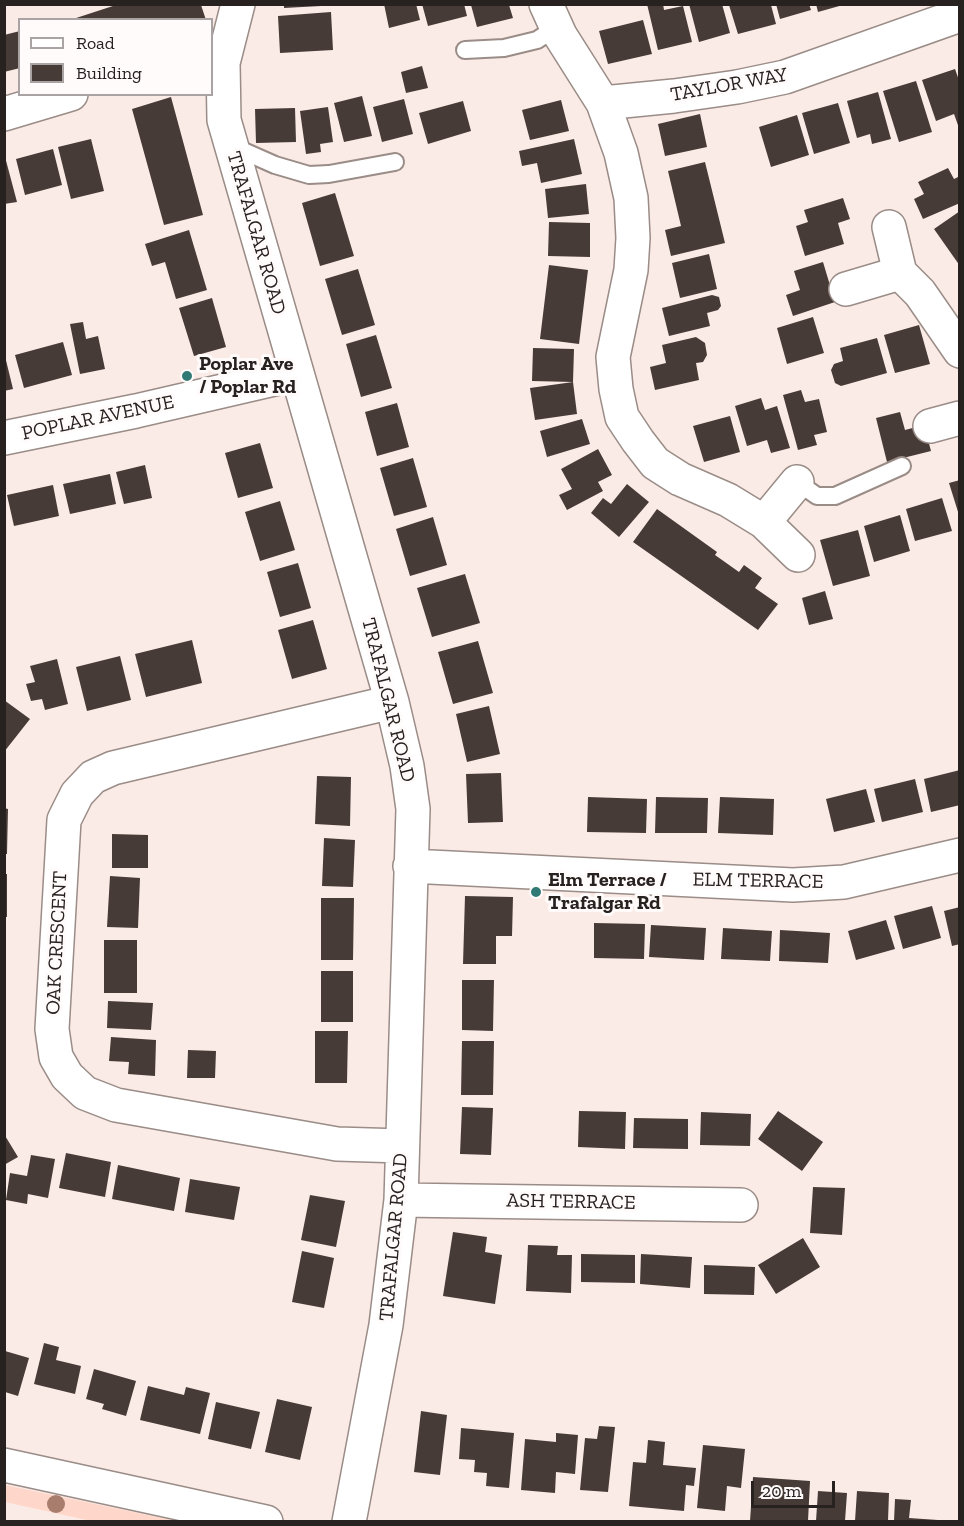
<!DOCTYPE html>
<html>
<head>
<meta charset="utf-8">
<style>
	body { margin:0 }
	#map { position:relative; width:964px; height:1526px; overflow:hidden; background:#fbebe6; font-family:"Zilla Slab",serif }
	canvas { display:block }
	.frame { position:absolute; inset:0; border:6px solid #272220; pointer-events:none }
	.legend { position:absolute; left:18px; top:18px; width:195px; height:78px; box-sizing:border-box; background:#fffbfa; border:2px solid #a9a4a3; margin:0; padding:8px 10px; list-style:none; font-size:18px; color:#272220 }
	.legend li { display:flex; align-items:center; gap:12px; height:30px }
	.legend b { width:30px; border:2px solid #a9a4a3 }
	.scale { position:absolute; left:751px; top:1481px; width:84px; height:27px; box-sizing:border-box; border:3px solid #272220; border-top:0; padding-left:8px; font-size:18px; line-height:21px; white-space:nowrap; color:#272220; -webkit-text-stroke:4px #fffbfa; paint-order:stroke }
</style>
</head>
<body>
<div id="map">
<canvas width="964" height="1526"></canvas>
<div class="frame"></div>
<ul class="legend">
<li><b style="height:8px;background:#fff"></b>Road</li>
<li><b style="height:16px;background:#473b37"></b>Building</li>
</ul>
<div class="scale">20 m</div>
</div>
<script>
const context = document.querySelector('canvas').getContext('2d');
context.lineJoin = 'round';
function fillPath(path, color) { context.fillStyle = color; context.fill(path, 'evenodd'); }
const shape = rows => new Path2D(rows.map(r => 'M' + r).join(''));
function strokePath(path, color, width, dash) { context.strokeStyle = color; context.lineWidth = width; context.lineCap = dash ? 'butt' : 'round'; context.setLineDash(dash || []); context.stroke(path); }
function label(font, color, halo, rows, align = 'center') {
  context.font = font + ' "Zilla Slab",serif'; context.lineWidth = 6; context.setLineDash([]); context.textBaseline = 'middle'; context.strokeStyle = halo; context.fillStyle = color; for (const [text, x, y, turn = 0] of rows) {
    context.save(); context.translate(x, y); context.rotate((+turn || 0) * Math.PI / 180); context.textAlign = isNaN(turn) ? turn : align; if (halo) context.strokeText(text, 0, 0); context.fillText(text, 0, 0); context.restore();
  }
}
fillPath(shape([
	[5,1485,176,1521,91,1521,5,1502]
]), '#ffd7ca');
fillPath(shape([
	[284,4,321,4,321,6,284,8],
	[384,4,416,4,420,20,389,28],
	[422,4,464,4,467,16,428,26],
	[647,4,663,4,664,10,683,6,692,42,658,50],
	[689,4,722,4,730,33,699,42],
	[776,4,809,4,811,10,780,19],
	[816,4,843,4,843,5,818,12],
	[116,5,201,5,206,20,70,20],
	[471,5,509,5,513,18,477,27],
	[729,5,771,5,776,24,738,34],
	[331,12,333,50,280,53,278,16],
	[643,20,652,54,608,64,599,31],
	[20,31,20,68,4,72,4,35],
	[422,66,428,88,406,93,401,72],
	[955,69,960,83,959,128,954,114,936,121,922,80],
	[916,81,932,132,899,142,883,91],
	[878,92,891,139,872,144,870,134,857,138,847,101],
	[362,96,372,136,344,142,334,103],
	[171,97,203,215,164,225,132,109],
	[404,99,413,134,382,142,373,107],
	[561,100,569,131,530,140,522,110],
	[463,101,471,131,428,144,419,113],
	[838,103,850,143,814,154,802,113],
	[328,107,333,142,320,144,321,152,306,154,300,111],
	[295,108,296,142,256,143,255,109],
	[700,114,707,147,665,156,658,124],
	[797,115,809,155,771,167,759,127],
	[91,139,104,191,71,199,58,147],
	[574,139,582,174,541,183,537,163,522,166,519,151],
	[53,149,62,185,25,195,16,159],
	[4,153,17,202,4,204],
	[705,162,725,243,671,256,665,230,681,226,668,171],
	[948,168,954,179,960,176,960,203,923,219,914,199,924,194,918,182],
	[586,184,589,214,548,218,545,189],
	[335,193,354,256,320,266,302,203],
	[843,198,850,219,838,223,844,244,805,256,796,226,808,222,804,210],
	[960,211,960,266,934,229],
	[549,222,590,223,590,257,548,256],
	[189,230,207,290,176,299,165,262,152,266,145,244],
	[709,254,717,289,680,298,672,263],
	[823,262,835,302,793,316,786,295,800,290,794,271],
	[549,265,588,270,579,344,540,339],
	[358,269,375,325,342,335,325,279],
	[712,295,719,297,721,306,718,310,707,313,710,326,669,336,662,308],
	[212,298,226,347,194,356,179,308],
	[813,317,824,353,787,364,777,328],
	[83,322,86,339,98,336,105,369,80,374,70,324],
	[919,325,930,364,895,373,884,335],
	[376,335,392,388,361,397,346,344],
	[696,337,705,343,707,355,703,362,696,363,699,380,655,390,650,367,666,363,662,345],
	[877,338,887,373,841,386,835,383,831,370,834,364,843,361,840,348],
	[63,342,72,375,24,388,15,355],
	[533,348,574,349,573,382,532,381],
	[4,352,13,389,4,391],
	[573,382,577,414,535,420,530,388],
	[801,390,805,402,819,399,827,432,814,435,817,445,798,450,783,395],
	[761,398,765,410,777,406,790,448,771,453,767,440,747,446,735,406],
	[397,403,409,447,377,456,365,412],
	[900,412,905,430,924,425,931,451,887,462,876,418],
	[730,416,740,452,704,462,693,426],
	[582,419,590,444,547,457,540,431],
	[260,443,273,488,238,498,225,453],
	[598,449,612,475,598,482,603,491,567,510,559,495,572,489,561,469],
	[413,458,427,507,394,516,380,468],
	[145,465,152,498,124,504,116,472],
	[110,474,116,504,70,514,63,484],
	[960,480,960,515,959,515,949,483],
	[627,484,649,502,619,537,591,513,603,498,611,504],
	[53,485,59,516,14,526,7,495],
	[942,498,952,531,915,541,906,509],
	[280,501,295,550,260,561,245,512],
	[657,509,717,552,715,555,739,572,744,565,762,578,755,588,778,604,758,630,633,542],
	[900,515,910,551,874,562,864,526],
	[433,517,447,565,410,576,396,529],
	[858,530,870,576,833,586,820,540],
	[298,563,311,608,280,617,267,572],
	[465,574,480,623,432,637,417,588],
	[825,591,833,619,809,625,802,598],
	[313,620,327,669,292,679,278,630],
	[192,640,202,683,146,697,135,654],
	[478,641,493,693,453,704,438,652],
	[120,656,131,700,87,711,76,667],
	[57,659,68,704,45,710,42,699,31,701,26,684,35,682,30,666],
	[4,700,30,719,4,752],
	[489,706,500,754,467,762,456,714],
	[960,770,960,805,931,812,924,779],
	[501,773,503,822,468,823,466,774],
	[317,776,351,777,350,826,315,824],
	[915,779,923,812,882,822,874,789],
	[866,789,875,822,834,832,826,799],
	[588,797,647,799,646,833,587,832],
	[656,797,708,798,707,833,655,833],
	[720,797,774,799,773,835,718,833],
	[4,808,8,809,7,854,4,854],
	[112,834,148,835,148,868,112,868],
	[324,838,355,840,353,887,322,886],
	[5,874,7,874,7,917,5,917],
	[110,876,140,878,138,928,107,927],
	[465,896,513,897,512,936,496,936,496,964,463,964],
	[321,898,354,898,353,960,321,960],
	[932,906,941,938,903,949,894,916],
	[960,907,960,944,952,946,944,911],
	[886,920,895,949,856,960,848,931],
	[594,923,645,924,644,959,594,958],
	[651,925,706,928,704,960,649,957],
	[723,928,772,931,770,961,721,959],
	[780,930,830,933,828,963,779,961],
	[104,940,137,940,137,993,104,993],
	[321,971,353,971,353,1022,321,1022],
	[462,980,494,980,493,1031,462,1030],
	[108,1001,153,1003,151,1030,107,1028],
	[315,1031,348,1031,347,1083,315,1083],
	[111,1037,156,1040,155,1076,128,1074,129,1062,109,1061],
	[462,1041,494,1041,493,1095,461,1095],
	[188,1050,216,1051,215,1078,187,1078],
	[462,1107,493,1108,491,1155,460,1154],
	[579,1111,626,1112,625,1149,578,1147],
	[778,1111,823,1142,802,1171,758,1139],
	[701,1112,751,1114,750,1146,700,1145],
	[634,1118,688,1119,688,1149,633,1148],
	[4,1134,18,1157,4,1165],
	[66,1153,111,1162,105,1197,59,1188],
	[31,1155,55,1159,48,1198,28,1194,27,1204,6,1200,10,1173,27,1176],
	[118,1165,180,1178,174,1211,112,1199],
	[190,1179,240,1187,234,1220,185,1212],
	[813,1187,845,1188,842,1235,810,1233],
	[310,1195,345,1201,336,1247,301,1240],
	[453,1232,487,1237,485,1252,502,1255,495,1304,443,1296],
	[803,1238,820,1267,776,1294,758,1265],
	[528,1245,558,1246,557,1255,572,1255,571,1293,526,1291],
	[302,1251,334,1258,324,1308,292,1302],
	[581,1254,635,1255,635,1283,581,1282],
	[641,1254,692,1257,690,1288,640,1284],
	[704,1265,755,1267,754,1295,704,1294],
	[44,1343,59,1347,56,1360,81,1366,75,1394,34,1384],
	[5,1351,29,1358,18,1396,5,1392],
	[94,1369,136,1381,126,1416,102,1409,104,1404,86,1399],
	[148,1386,184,1395,186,1387,210,1393,200,1434,140,1420],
	[277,1399,312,1407,300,1460,265,1452],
	[216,1402,260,1412,251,1449,208,1439],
	[421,1411,447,1415,440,1475,414,1472],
	[599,1426,615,1427,608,1492,580,1490,585,1438,597,1439],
	[461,1428,514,1433,509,1488,486,1486,487,1473,474,1472,475,1460,459,1459],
	[556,1433,578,1435,575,1474,556,1472,555,1493,521,1490,525,1439,556,1442],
	[648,1440,665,1442,663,1465,696,1468,694,1486,686,1485,684,1511,629,1506,633,1462,646,1463],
	[703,1445,745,1449,741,1488,727,1486,725,1511,697,1508],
	[753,1477,810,1481,808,1521,750,1521],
	[818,1491,847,1493,845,1521,816,1521],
	[857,1491,889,1493,888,1521,855,1521],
	[895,1499,911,1500,909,1518,938,1520,938,1521,894,1521]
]), '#473b37');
const lane = shape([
	[465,50,504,48,537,40,557,27],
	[232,146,275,165,309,175,329,174,395,162],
	[797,482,817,496,835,496,902,466]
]);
const street = shape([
	[238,4,223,63,224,120,392,702,407,766,413,809,401,1200,386,1325,349,1522],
	[546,4,560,35,603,103,674,96,737,87,785,77,960,15],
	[603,103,621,153,631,198,633,238,631,270,613,357,616,389,622,417,638,441,655,463,680,479,728,500,764,522],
	[4,114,71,94],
	[900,273,920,293,960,351],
	[846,289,900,273,889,227],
	[930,426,960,418],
	[4,438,136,411,296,374],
	[797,482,764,522,798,555],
	[392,702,113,768,93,777,77,794,64,820,52,1029,56,1057,67,1076,85,1093,116,1105,337,1144,402,1146],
	[410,866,793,885,844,882,960,855],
	[401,1200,741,1205],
	[4,1465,266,1522]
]);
strokePath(lane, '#9a8c87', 20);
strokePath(street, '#9a8c87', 36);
strokePath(lane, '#fff', 16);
strokePath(street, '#fff', 33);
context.fillStyle = '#a87d6e';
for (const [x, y] of [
	[56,1504]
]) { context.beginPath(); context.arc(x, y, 9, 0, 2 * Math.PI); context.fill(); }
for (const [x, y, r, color] of [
	[187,376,6,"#327a75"],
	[536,892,6,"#327a75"]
]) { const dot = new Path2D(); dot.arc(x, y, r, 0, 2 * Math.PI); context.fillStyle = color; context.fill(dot); strokePath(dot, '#fffbfa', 2); }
label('20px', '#272220', '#fffbfa', [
	["TAYLOR WAY",729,85,-10],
	["TRAFALGAR ROAD",256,233,74],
	["POPLAR AVENUE",98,418,-12],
	["TRAFALGAR ROAD",388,700,76],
	["ELM TERRACE",758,881,1],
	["OAK CRESCENT",57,943,-87],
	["ASH TERRACE",571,1202,1],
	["TRAFALGAR ROAD",394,1237,-85]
]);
label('bold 20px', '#272220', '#fffbfa', [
	["Poplar Ave",199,364],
	["/ Poplar Rd",199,387],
	["Elm Terrace /",548,880],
	["Trafalgar Rd",548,903]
], 'left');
</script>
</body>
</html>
